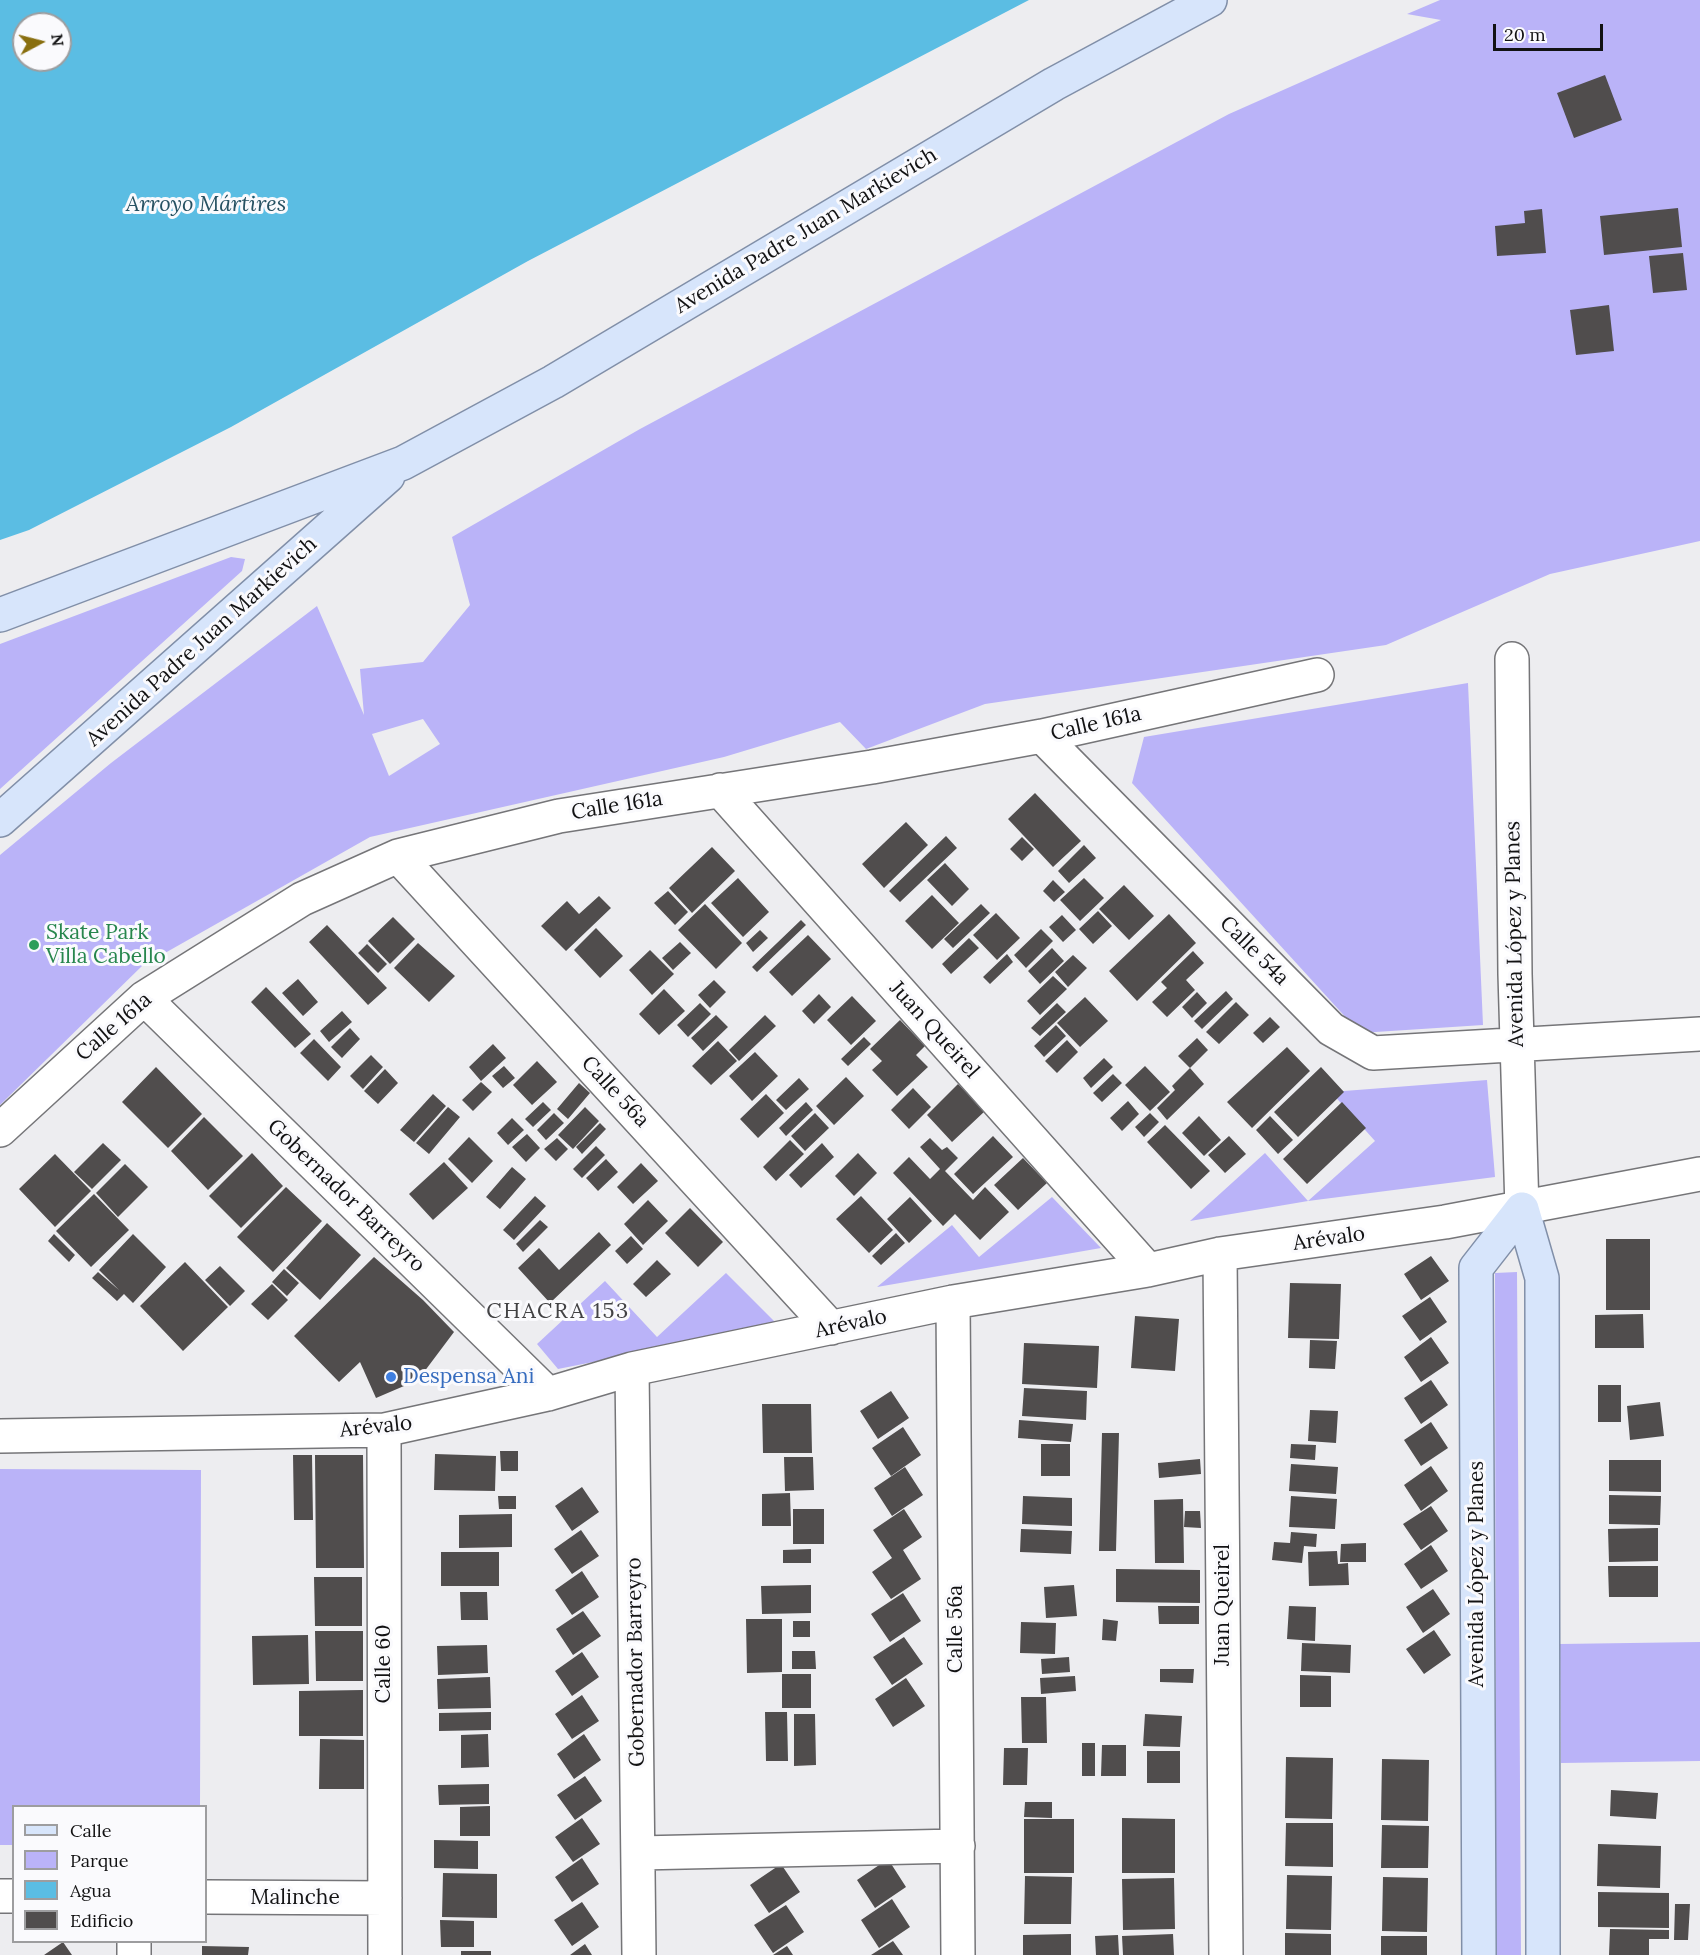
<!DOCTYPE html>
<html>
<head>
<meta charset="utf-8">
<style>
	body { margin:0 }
	#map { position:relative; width:1700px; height:1955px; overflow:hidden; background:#ededf0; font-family:Lora,serif }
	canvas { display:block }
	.legend { position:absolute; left:12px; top:1805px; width:195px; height:138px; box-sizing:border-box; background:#fafafd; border:2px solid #9d9d9f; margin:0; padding:8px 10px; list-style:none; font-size:18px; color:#121213 }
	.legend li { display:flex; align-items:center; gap:12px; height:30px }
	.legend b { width:30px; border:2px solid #9d9d9f }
	.north { position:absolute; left:12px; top:12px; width:60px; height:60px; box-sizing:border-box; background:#fafafd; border:2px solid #9d9d9f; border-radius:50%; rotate:83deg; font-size:16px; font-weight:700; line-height:24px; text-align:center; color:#121213 }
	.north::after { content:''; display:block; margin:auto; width:21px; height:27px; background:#896f10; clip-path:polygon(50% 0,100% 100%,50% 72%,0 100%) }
	.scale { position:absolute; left:1493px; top:24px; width:110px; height:27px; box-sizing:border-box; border:3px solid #121213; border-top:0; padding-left:8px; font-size:18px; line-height:21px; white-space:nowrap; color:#121213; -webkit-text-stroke:4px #fafafd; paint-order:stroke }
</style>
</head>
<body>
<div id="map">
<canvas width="1700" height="1955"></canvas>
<ul class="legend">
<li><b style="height:8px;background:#d7e5fb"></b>Calle</li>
<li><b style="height:16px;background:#bab3f8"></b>Parque</li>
<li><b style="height:16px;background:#5bbde3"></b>Agua</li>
<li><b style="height:16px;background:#504d4d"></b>Edificio</li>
</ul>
<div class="north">N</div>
<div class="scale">20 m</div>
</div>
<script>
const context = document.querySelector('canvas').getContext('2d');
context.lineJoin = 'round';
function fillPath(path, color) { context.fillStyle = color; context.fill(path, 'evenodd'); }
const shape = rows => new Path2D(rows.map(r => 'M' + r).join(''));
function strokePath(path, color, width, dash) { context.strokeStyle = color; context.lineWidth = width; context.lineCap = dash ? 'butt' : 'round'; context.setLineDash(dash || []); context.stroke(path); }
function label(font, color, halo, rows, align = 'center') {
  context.font = font + ' Lora,serif'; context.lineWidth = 6; context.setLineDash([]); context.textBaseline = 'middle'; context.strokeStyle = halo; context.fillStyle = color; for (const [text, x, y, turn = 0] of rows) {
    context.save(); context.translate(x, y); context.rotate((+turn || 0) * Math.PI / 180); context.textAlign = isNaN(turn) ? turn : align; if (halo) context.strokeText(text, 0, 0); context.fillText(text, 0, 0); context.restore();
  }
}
fillPath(shape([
	[1440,0,1700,0,1700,541,1550,574,1386,645,985,704,866,749,840,722,724,757,370,837,142,966,0,1105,0,855,111,763,317,606,364,715,360,669,423,662,470,605,452,537,640,429,1229,114,1441,20,1407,14],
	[423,719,440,744,389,776,372,734],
	[231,557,245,559,242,571,0,789,0,644],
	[1468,683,1483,1025,1360,1033,1132,783,1144,737],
	[1487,1080,1495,1177,1308,1201,1190,1221,1265,1153,1308,1201,1375,1141,1331,1092],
	[1052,1197,1101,1248,877,1287,952,1225,979,1257],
	[1517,1272,1521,1955,1496,1955,1495,1273],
	[726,1273,778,1325,558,1369,537,1344,605,1281,657,1337],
	[0,1469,201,1470,200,1806,14,1806,13,1845,0,1845],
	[1700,1642,1700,1761,1561,1763,1560,1644]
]), '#bab3f8');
fillPath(shape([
	[0,0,1029,0,528,261,231,427,29,530,0,540],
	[24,24,60,24,60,60,24,60]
]), '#5bbde3');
fillPath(shape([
	[1605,75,1622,120,1574,138,1557,93],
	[1678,208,1682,247,1604,255,1600,216],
	[1542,209,1546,253,1497,256,1495,226,1525,223,1524,211],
	[1683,253,1687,290,1653,293,1649,256],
	[1609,305,1614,351,1576,355,1570,310],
	[1035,793,1081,841,1053,867,1008,819],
	[906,822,928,845,884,888,862,864],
	[946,836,957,848,900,902,889,891],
	[1022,837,1034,849,1022,861,1010,849],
	[1084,845,1096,858,1069,883,1058,871],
	[712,847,735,871,692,913,669,888],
	[945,863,969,889,952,906,927,880],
	[738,878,769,912,743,937,711,903],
	[1084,878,1104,898,1080,921,1060,900],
	[1053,880,1065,892,1054,902,1043,891],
	[1124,885,1154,916,1129,940,1099,909],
	[668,891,688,912,675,925,654,903],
	[932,895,959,923,932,949,905,921],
	[599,896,611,908,566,951,541,926,567,901,579,914],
	[705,904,742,943,716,969,678,930],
	[981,904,990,913,953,948,944,939],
	[1098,911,1112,926,1093,944,1079,929],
	[996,913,1020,938,997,960,973,935],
	[1169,914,1196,943,1137,1001,1109,971],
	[1062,915,1076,930,1063,942,1049,927],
	[393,917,415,939,390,964,368,941],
	[801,920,806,925,757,972,752,967],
	[327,925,387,988,368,1005,309,942],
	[596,928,623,956,600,978,574,950],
	[1041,929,1053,941,1026,968,1014,955],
	[760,930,768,938,753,952,746,943],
	[808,935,831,959,792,996,769,972],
	[969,938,979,948,951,974,942,964],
	[680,942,691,953,673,970,662,958],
	[418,943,455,976,429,1002,394,968],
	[367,944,387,964,378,973,358,953],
	[1052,948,1064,961,1040,984,1028,971],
	[650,950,674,974,652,995,629,970],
	[1193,951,1204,963,1186,980,1195,990,1167,1017,1152,1002,1167,988,1161,982],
	[1007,954,1013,962,990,984,983,977],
	[1073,955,1087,968,1068,987,1055,972],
	[1053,976,1067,989,1040,1015,1027,1001],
	[298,979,318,1002,303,1016,282,993],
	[714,980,726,992,710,1008,698,995],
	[266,987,311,1034,295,1048,251,1002],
	[664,989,685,1011,659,1035,639,1014],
	[1226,991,1233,999,1202,1029,1194,1021],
	[1197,992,1207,1003,1192,1018,1182,1007],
	[819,994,831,1007,814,1024,802,1011],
	[852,996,876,1021,851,1045,827,1020],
	[1085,997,1108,1021,1080,1047,1057,1023],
	[1236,1002,1249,1015,1219,1044,1206,1032],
	[700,1003,711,1014,688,1037,677,1025],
	[1057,1003,1066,1012,1040,1036,1031,1028],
	[342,1011,352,1022,329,1042,320,1031],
	[716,1015,728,1027,703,1051,691,1038],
	[765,1015,776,1026,739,1061,729,1050],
	[1270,1017,1280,1027,1263,1043,1253,1033],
	[900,1020,925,1046,916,1055,928,1067,897,1096,872,1070,882,1061,870,1049],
	[1056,1025,1066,1036,1044,1057,1034,1046],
	[350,1028,360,1039,342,1058,331,1047],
	[864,1037,871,1044,848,1066,841,1059],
	[1197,1038,1208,1050,1190,1068,1178,1056],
	[314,1039,341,1067,328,1081,300,1053],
	[1067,1040,1078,1052,1057,1073,1045,1061],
	[718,1041,737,1061,711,1085,692,1066],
	[493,1044,506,1058,481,1081,469,1067],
	[1287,1047,1310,1071,1252,1128,1227,1102],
	[755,1052,778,1076,752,1101,729,1076],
	[371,1055,383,1067,363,1089,350,1076],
	[1104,1058,1113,1067,1091,1088,1083,1078],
	[537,1061,557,1082,532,1105,513,1085],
	[504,1066,515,1078,503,1088,492,1076],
	[1145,1066,1170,1092,1150,1111,1125,1085],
	[156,1067,202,1114,168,1148,122,1102],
	[1321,1067,1344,1092,1298,1137,1274,1112],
	[1190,1068,1204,1084,1167,1120,1157,1108,1175,1090,1172,1086],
	[385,1069,398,1083,378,1104,364,1091],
	[1113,1074,1122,1083,1102,1102,1093,1093],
	[846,1077,864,1096,834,1125,816,1106],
	[799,1078,809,1089,786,1110,776,1100],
	[481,1082,492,1092,473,1111,462,1100],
	[579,1083,590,1093,568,1119,557,1109],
	[958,1084,985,1111,952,1142,927,1115],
	[913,1088,931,1107,909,1129,891,1110],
	[433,1094,446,1106,414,1142,400,1130],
	[766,1094,784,1113,758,1138,740,1119],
	[1128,1101,1139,1114,1122,1131,1110,1118],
	[543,1102,551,1110,533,1127,525,1119],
	[806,1102,813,1110,786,1136,779,1128],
	[1342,1102,1366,1128,1307,1184,1283,1159],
	[448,1107,460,1117,429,1154,416,1143],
	[585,1107,599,1121,573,1149,558,1135],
	[554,1113,564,1123,546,1140,537,1130],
	[815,1113,829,1128,805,1151,791,1136],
	[1150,1113,1159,1122,1144,1137,1135,1127],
	[1199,1116,1221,1140,1204,1156,1182,1133],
	[1270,1116,1293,1140,1278,1154,1256,1130],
	[204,1117,243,1156,208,1190,171,1151],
	[512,1118,524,1130,508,1145,497,1133],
	[600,1123,606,1129,582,1154,576,1147],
	[1165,1125,1210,1171,1191,1189,1147,1142],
	[527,1134,540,1148,526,1162,512,1147],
	[993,1136,1013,1157,973,1194,954,1174],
	[1229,1136,1246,1154,1225,1173,1208,1155],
	[469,1137,493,1161,472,1183,448,1159],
	[557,1138,568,1149,556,1161,544,1149],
	[930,1138,942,1150,947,1147,958,1158,945,1171,973,1200,985,1187,1009,1212,980,1240,955,1214,943,1226,893,1173,909,1157,930,1179,940,1169,920,1147],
	[790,1140,804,1154,776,1181,763,1167],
	[103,1143,121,1160,92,1189,74,1172],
	[822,1143,834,1157,801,1188,789,1175],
	[596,1146,605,1155,582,1178,573,1169],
	[252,1153,283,1186,241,1228,209,1196],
	[858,1153,877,1173,854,1196,835,1176],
	[55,1154,91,1191,55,1227,19,1189],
	[1023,1158,1047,1183,1018,1210,994,1185],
	[606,1159,618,1172,598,1191,586,1178],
	[444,1162,468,1188,433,1220,409,1194],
	[641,1163,658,1181,633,1204,617,1187],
	[125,1164,148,1187,118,1217,96,1193],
	[512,1167,526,1179,500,1209,486,1197],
	[286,1187,322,1221,273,1272,237,1237],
	[94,1194,129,1230,91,1267,56,1231],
	[535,1196,546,1206,514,1240,503,1230],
	[861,1196,893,1230,869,1253,836,1219],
	[910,1197,932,1221,909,1243,887,1219],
	[648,1200,668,1221,643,1245,624,1224],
	[690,1208,723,1242,698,1267,665,1233],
	[540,1220,548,1227,523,1252,516,1244],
	[327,1223,361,1255,320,1300,286,1268],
	[599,1232,611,1245,550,1303,518,1268,539,1248,559,1270],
	[896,1233,905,1243,881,1265,872,1256],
	[54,1234,75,1255,69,1262,48,1241],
	[133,1234,166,1267,133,1303,124,1294,117,1301,92,1278,98,1272,119,1290,99,1270],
	[631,1236,643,1249,627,1264,615,1251],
	[1606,1239,1650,1239,1650,1310,1606,1310],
	[1431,1256,1449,1281,1421,1300,1404,1274],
	[374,1257,423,1300,454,1332,418,1380,376,1398,360,1362,339,1382,294,1336],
	[657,1260,671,1274,646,1297,633,1284],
	[185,1262,228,1307,183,1351,140,1306],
	[220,1266,245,1291,230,1306,205,1280],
	[284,1269,299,1283,287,1296,272,1282],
	[1290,1283,1341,1284,1339,1339,1288,1338],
	[272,1284,288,1300,268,1320,251,1304],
	[1430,1297,1447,1322,1420,1341,1402,1316],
	[1643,1314,1644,1348,1595,1348,1595,1315],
	[1135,1316,1179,1319,1175,1371,1131,1368],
	[1431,1337,1449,1363,1421,1382,1404,1357],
	[1310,1340,1337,1341,1335,1369,1309,1368],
	[1024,1343,1099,1346,1097,1388,1022,1384],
	[1431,1380,1448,1405,1421,1424,1404,1398],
	[1598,1385,1621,1385,1621,1422,1598,1422],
	[1024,1388,1087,1391,1086,1420,1022,1416],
	[891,1391,909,1418,878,1439,860,1411],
	[1660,1402,1664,1436,1630,1440,1627,1406],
	[762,1404,811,1404,812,1453,763,1453],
	[1310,1410,1338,1411,1336,1443,1308,1441],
	[1019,1420,1073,1424,1071,1442,1018,1438],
	[1431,1422,1448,1448,1421,1466,1404,1440],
	[903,1427,921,1455,891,1476,872,1448],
	[1102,1433,1119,1433,1116,1551,1099,1551],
	[1041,1444,1070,1444,1070,1476,1041,1476],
	[1291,1444,1316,1445,1315,1460,1290,1458],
	[500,1451,518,1451,518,1471,501,1471],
	[435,1454,496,1456,495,1491,434,1490],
	[293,1455,312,1455,313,1520,294,1520],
	[315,1455,363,1455,364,1568,316,1568],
	[784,1457,813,1457,814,1490,785,1491],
	[1200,1459,1201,1474,1159,1478,1158,1463],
	[1609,1460,1661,1460,1661,1492,1609,1491],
	[1291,1464,1338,1467,1336,1494,1289,1491],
	[1431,1466,1448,1491,1421,1511,1404,1485],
	[905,1467,923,1495,892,1516,874,1488],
	[582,1487,599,1512,572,1531,555,1506],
	[790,1493,791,1526,762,1526,762,1494],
	[1609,1495,1661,1496,1660,1525,1609,1524],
	[498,1496,516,1496,516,1509,499,1509],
	[1023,1496,1072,1498,1072,1526,1022,1524],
	[1291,1496,1337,1499,1335,1529,1289,1527],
	[1183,1499,1184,1563,1155,1563,1154,1500],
	[1431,1506,1448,1531,1421,1550,1403,1524],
	[793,1509,824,1509,824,1544,793,1544],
	[904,1509,922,1537,903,1550,921,1579,891,1599,872,1572,892,1558,873,1530],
	[1185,1511,1200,1511,1201,1528,1184,1527],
	[512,1514,512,1547,459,1548,459,1515],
	[1658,1528,1658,1561,1609,1562,1608,1529],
	[1021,1529,1072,1531,1071,1554,1020,1552],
	[581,1530,599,1556,572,1574,554,1549],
	[1291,1532,1317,1534,1316,1547,1304,1546,1302,1563,1272,1560,1274,1542,1290,1543],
	[1366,1543,1366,1562,1340,1562,1341,1544],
	[1431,1545,1448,1571,1421,1589,1404,1564],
	[811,1549,811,1563,783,1563,783,1550],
	[1337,1551,1338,1564,1348,1563,1349,1585,1309,1586,1308,1552],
	[441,1552,499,1552,499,1586,441,1586],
	[1608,1566,1658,1566,1658,1597,1609,1597],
	[1116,1569,1200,1570,1200,1603,1116,1602],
	[582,1571,599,1597,572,1615,555,1590],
	[314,1577,362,1577,362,1626,315,1626],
	[811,1585,811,1613,762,1614,761,1586],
	[1074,1585,1077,1616,1046,1618,1044,1587],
	[1433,1589,1450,1614,1423,1633,1406,1607],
	[460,1592,487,1592,488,1620,461,1620],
	[903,1593,921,1621,890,1642,871,1614],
	[1158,1606,1199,1606,1199,1624,1159,1624],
	[1289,1606,1316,1607,1315,1641,1287,1639],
	[583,1611,601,1636,573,1655,556,1629],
	[746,1619,782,1619,782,1672,747,1673],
	[1103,1619,1118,1621,1116,1641,1102,1640],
	[793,1621,810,1621,810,1637,793,1637],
	[1021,1622,1056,1623,1055,1654,1020,1653],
	[1434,1630,1451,1655,1424,1674,1406,1649],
	[315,1631,363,1631,363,1681,316,1681],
	[308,1635,309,1684,253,1685,252,1636],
	[904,1637,923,1664,892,1685,873,1657],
	[1302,1643,1351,1645,1350,1673,1301,1671],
	[487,1645,488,1673,438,1675,437,1646],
	[792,1651,815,1651,816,1669,792,1669],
	[582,1652,599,1677,572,1696,555,1671],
	[1069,1657,1070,1672,1042,1674,1041,1659],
	[1160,1669,1194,1669,1193,1683,1160,1682],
	[782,1674,811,1674,811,1708,782,1708],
	[1300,1675,1331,1676,1331,1707,1300,1707],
	[1075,1676,1076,1691,1041,1694,1040,1678],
	[490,1677,491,1708,438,1709,437,1679],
	[906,1678,925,1706,893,1727,875,1699],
	[363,1690,363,1736,299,1736,299,1691],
	[582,1695,599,1721,572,1739,555,1714],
	[1021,1697,1046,1697,1047,1743,1022,1743],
	[491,1712,491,1730,439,1731,439,1713],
	[765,1712,787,1712,788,1761,766,1761],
	[794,1714,815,1714,816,1765,794,1766],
	[1145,1714,1182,1716,1180,1747,1143,1746],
	[488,1734,489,1767,461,1768,461,1735],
	[584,1734,601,1760,574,1779,557,1754],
	[320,1739,364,1740,364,1789,319,1789],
	[1082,1743,1095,1743,1095,1776,1082,1776],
	[1102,1745,1126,1745,1126,1776,1101,1776],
	[1004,1748,1028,1748,1027,1785,1003,1785],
	[1147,1751,1180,1751,1180,1783,1147,1783],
	[1286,1757,1333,1758,1332,1819,1285,1818],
	[1382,1759,1429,1760,1428,1821,1381,1820],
	[585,1776,602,1801,575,1820,557,1795],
	[489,1784,489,1804,439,1805,438,1785],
	[1611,1790,1658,1793,1656,1819,1610,1816],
	[1025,1802,1052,1802,1052,1818,1024,1817],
	[490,1806,490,1836,460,1836,460,1807],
	[582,1818,600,1844,573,1862,555,1837],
	[1122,1818,1175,1819,1175,1873,1122,1873],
	[1024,1819,1074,1819,1074,1873,1024,1873],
	[1286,1823,1333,1823,1333,1867,1285,1866],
	[1382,1825,1429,1826,1428,1868,1381,1868],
	[434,1840,478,1841,478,1869,434,1868],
	[1598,1844,1661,1846,1660,1888,1597,1886],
	[582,1858,599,1884,572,1902,555,1877],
	[888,1859,906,1887,875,1908,857,1880],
	[781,1864,800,1892,769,1913,750,1885],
	[443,1873,497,1874,497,1918,442,1917],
	[1287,1875,1332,1876,1331,1930,1286,1929],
	[1025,1876,1072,1877,1071,1924,1024,1924],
	[1383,1877,1428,1878,1427,1932,1382,1931],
	[1174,1878,1175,1929,1123,1930,1122,1879],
	[1598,1892,1669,1893,1669,1928,1598,1927],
	[892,1899,910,1927,879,1948,861,1920],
	[582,1902,599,1927,572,1946,554,1920],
	[1675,1904,1690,1904,1688,1940,1674,1940],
	[786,1905,804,1932,773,1953,754,1925],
	[440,1920,474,1921,474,1947,441,1947],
	[1610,1929,1669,1930,1669,1939,1649,1939,1649,1955,1609,1955],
	[1285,1933,1331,1934,1331,1955,1285,1955],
	[1071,1934,1071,1955,1023,1955,1023,1935],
	[1173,1934,1174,1955,1123,1955,1122,1936],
	[1118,1935,1119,1955,1096,1955,1095,1936],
	[1381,1936,1427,1936,1427,1955,1381,1955],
	[893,1941,903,1955,871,1955],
	[63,1942,72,1955,44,1955],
	[585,1944,592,1955,570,1955],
	[202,1946,249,1947,248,1955,202,1955],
	[787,1946,793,1955,773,1955],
	[461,1951,491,1951,491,1955,461,1955]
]), '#504d4d');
const minor = shape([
	[1512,659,1515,974,1522,1209],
	[1042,736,1331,1029,1373,1053,1700,1034],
	[720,790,1148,1270],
	[398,856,831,1328],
	[144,998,548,1394],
	[0,1130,144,998,302,899,398,856,559,816,872,767,1042,736,1317,675],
	[1220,1254,1226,1955],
	[953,1302,958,1955],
	[632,1369,639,1955],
	[384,1430,385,1955],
	[0,1436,384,1430,548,1394,632,1369,953,1302,1148,1270,1220,1254,1445,1222,1700,1174],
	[639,1853,958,1846],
	[0,1896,14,1896],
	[206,1897,385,1898],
	[134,1955,134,1942]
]);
const major = shape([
	[0,615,403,463,553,382,1054,84,1210,0],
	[0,820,388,476],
	[1522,1209,1542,1278,1543,1955],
	[1479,1955,1476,1268,1522,1209]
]);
strokePath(minor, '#757578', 36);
strokePath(major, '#818fa8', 36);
strokePath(minor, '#fff', 33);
strokePath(major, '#d7e5fb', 33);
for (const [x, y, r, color] of [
	[34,945,6,"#2e9e5b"],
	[391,1377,6,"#3f7fe0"]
]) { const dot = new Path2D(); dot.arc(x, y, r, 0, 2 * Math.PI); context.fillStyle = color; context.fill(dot); strokePath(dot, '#fafafd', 2); }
label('21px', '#121213', '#fafafd', [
	["Avenida Padre Juan Markievich",806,231,-31],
	["Avenida Padre Juan Markievich",202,642,-42],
	["Calle 161a",1096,724,-13],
	["Calle 161a",617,806,-9],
	["Avenida López y Planes",1515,934,-91],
	["Calle 54a",1254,951,45],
	["Calle 161a",114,1027,-41],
	["Juan Queirel",934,1030,48],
	["Calle 56a",615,1092,47],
	["Gobernador Barreyro",346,1196,44],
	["Arévalo",1329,1239,-8],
	["Arévalo",851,1324,-12],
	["Arévalo",376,1427,-6],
	["Avenida López y Planes",1477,1574,-90],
	["Juan Queirel",1223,1605,-90],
	["Calle 56a",956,1629,-90],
	["Gobernador Barreyro",636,1662,-91],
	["Calle 60",384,1664,-90],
	["Malinche",295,1898]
]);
label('21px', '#27864d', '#fafafd', [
	["Skate Park",46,933],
	["Villa Cabello",46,957]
], 'left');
label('21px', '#366cbe', '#fafafd', [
	["Despensa Ani",403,1377]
], 'left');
label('italic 22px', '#265162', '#fafafd', [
	["Arroyo Mártires",206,205]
]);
context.letterSpacing = '1.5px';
label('22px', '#424244', '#fafafd', [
	["CHACRA 153",558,1312]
]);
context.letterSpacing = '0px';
</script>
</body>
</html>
